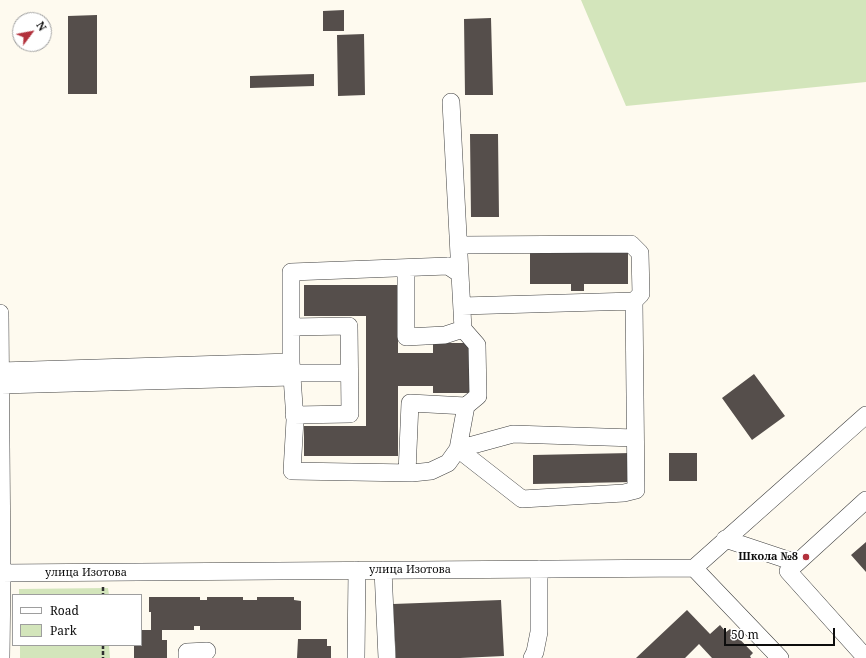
<!DOCTYPE html>
<html>
<head>
<meta charset="utf-8">
<style>
	body { margin:0 }
	#map { position:relative; width:866px; height:658px; overflow:hidden; background:#fefaef; font-family:"Noto Serif",serif }
	canvas { display:block }
	.legend { position:absolute; left:12px; top:594px; width:130px; height:52px; box-sizing:border-box; background:#fff; border:1px solid #9e9e9e; margin:0; padding:5px 7px; list-style:none; font-size:12px; color:#0d0d0d }
	.legend li { display:flex; align-items:center; gap:8px; height:20px }
	.legend b { width:20px; border:1px solid #9e9e9e }
	.north { position:absolute; left:12px; top:12px; width:40px; height:40px; box-sizing:border-box; background:#fff; border:1px solid #9e9e9e; border-radius:50%; rotate:58deg; font-size:11px; font-weight:700; line-height:16px; text-align:center; color:#0d0d0d }
	.north::after { content:''; display:block; margin:auto; width:14px; height:18px; background:#b2313c; clip-path:polygon(50% 0,100% 100%,50% 72%,0 100%) }
	.scale { position:absolute; left:724px; top:628px; width:111px; height:18px; box-sizing:border-box; border:2px solid #0d0d0d; border-top:0; padding-left:5px; font-size:12px; line-height:14px; white-space:nowrap; color:#0d0d0d; -webkit-text-stroke:3px #fff; paint-order:stroke }
</style>
</head>
<body>
<div id="map">
<canvas width="866" height="658"></canvas>
<ul class="legend">
<li><b style="height:5px;background:#fff"></b>Road</li>
<li><b style="height:11px;background:#d3e5bb"></b>Park</li>
</ul>
<div class="north">N</div>
<div class="scale">50 m</div>
</div>
<script>
const context = document.querySelector('canvas').getContext('2d');
context.lineJoin = 'round';
function fillPath(path, color) { context.fillStyle = color; context.fill(path, 'evenodd'); }
const shape = rows => new Path2D(rows.map(r => 'M' + r).join(''));
function strokePath(path, color, width, dash) { context.strokeStyle = color; context.lineWidth = width; context.lineCap = dash ? 'butt' : 'round'; context.setLineDash(dash || []); context.stroke(path); }
function label(font, color, halo, rows, align = 'center') {
  context.font = font + ' "Noto Serif",serif'; context.lineWidth = 4; context.setLineDash([]); context.textBaseline = 'middle'; context.strokeStyle = halo; context.fillStyle = color; for (const [text, x, y, turn = 0] of rows) {
    context.save(); context.translate(x, y); context.rotate((+turn || 0) * Math.PI / 180); context.textAlign = isNaN(turn) ? turn : align; if (halo) context.strokeText(text, 0, 0); context.fillText(text, 0, 0); context.restore();
  }
}
fillPath(shape([
	[581,0,866,0,866,82,626,106],
	[108,588,109,595,19,595,19,589],
	[20,645,109,645,110,658,20,658]
]), '#d3e5bb');
fillPath(shape([
	[344,10,344,31,323,31,323,11],
	[97,15,97,94,68,94,68,16],
	[491,18,493,95,465,95,464,19],
	[364,34,365,95,338,96,337,35],
	[314,74,314,86,250,88,250,76],
	[470,134,498,134,499,217,471,217],
	[530,252,628,252,628,284,584,284,584,291,571,291,571,284,530,284],
	[304,285,398,285,398,353,433,353,433,343,469,343,469,393,433,393,433,386,398,386,398,456,304,456,304,426,366,426,366,316,304,316],
	[754,374,785,416,752,440,722,398],
	[631,453,632,482,533,484,533,455],
	[669,453,697,453,697,481,669,481],
	[866,542,866,572,851,555],
	[149,597,200,597,200,600,207,600,207,597,243,597,243,600,257,600,257,597,294,597,294,600,301,601,301,630,200,630,200,626,194,626,194,630,162,630,162,640,167,640,167,658,134,658,134,645,141,645,141,630,151,630,151,612,149,612],
	[501,600,504,656,460,658,396,658,393,604],
	[687,610,710,634,720,625,726,632,730,629,753,653,750,656,751,658,712,658,699,644,685,658,636,658],
	[298,639,327,639,327,646,331,646,331,658,297,658]
]), '#554e4b');
const minor = shape([
	[451,102,460,274],
	[459,245,631,244,640,253,641,294,634,301,462,306],
	[448,266,460,274,463,329,477,345,478,396,466,406,458,449,448,463,431,471,412,473,292,471,295,420,291,362,291,272,448,266],
	[406,268,406,337,445,335,463,329],
	[0,313,2,573,1,658],
	[291,327,349,326,350,414,294,415],
	[0,371,291,362],
	[292,373,349,373],
	[1,385,292,377],
	[458,449,522,499,624,493,636,490,634,301],
	[458,449,513,434,635,438],
	[407,473,410,403,466,406],
	[725,539,797,563,866,500],
	[797,563,788,571,866,658],
	[694,568,866,415],
	[383,570,387,658],
	[0,573,694,568,780,658],
	[187,658,187,652,207,651],
	[356,658,357,570],
	[532,658,535,652,539,632,539,569]
]);
strokePath(minor, '#404040', 18);
strokePath(shape([
	[103,587,103,595],
	[103,645,103,658]
]), '#2f2f2f', 2.5, [4, 2]);
strokePath(minor, '#fff', 17);
for (const [x, y, r, color] of [
	[806,557,4,"#b2313c"]
]) { const dot = new Path2D(); dot.arc(x, y, r, 0, 2 * Math.PI); context.fillStyle = color; context.fill(dot); strokePath(dot, '#fff', 1.5); }
label('bold 11px', '#0d0d0d', '#fff', [
	["Школа №8",798,557]
], 'right');
label('11px', '#0d0d0d', '#fff', [
	["улица Изотова",410,570],
	["улица Изотова",86,573]
]);
</script>
</body>
</html>
